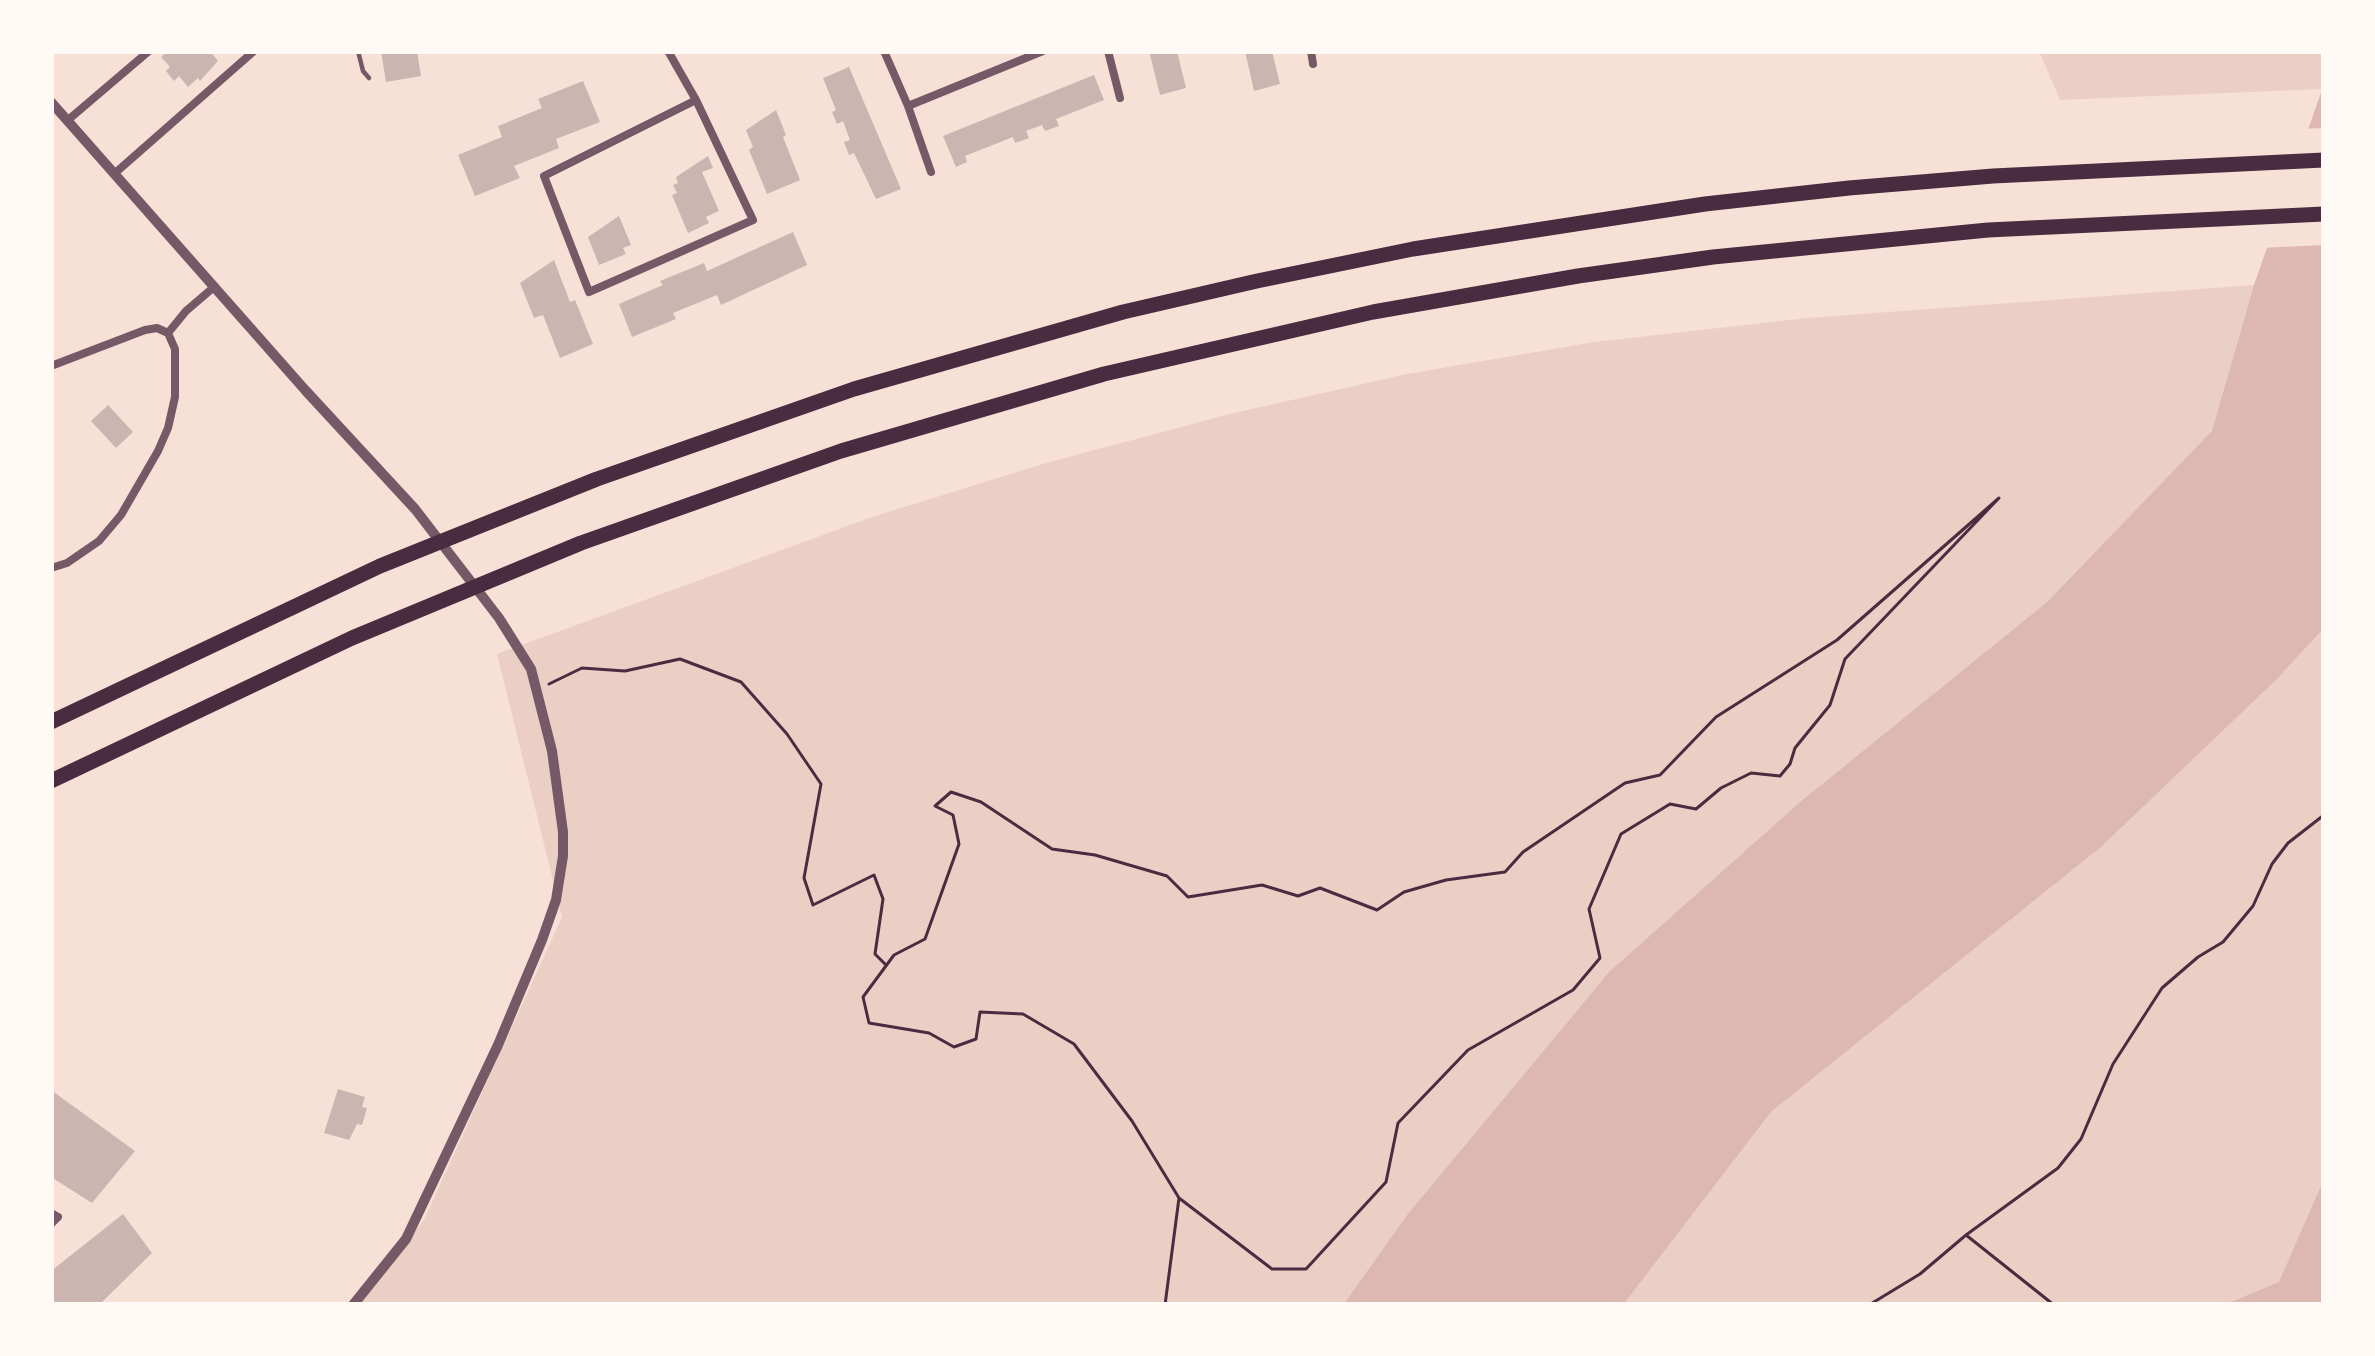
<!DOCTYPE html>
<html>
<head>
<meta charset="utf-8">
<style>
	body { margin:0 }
	#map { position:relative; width:2375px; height:1356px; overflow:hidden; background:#f7e1d7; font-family:Raleway,sans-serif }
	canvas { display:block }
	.frame { position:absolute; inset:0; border:54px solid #fffaf5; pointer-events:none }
</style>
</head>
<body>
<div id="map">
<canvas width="2375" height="1356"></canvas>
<div class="frame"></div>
</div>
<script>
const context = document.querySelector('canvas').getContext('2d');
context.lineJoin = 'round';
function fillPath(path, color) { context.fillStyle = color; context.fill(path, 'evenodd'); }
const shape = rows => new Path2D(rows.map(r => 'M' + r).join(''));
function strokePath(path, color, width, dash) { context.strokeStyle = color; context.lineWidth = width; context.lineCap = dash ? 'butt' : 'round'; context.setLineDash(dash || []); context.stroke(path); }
fillPath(shape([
	[2039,51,2324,51,2324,84,2322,89,2060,100],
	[2254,285,2213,431,2047,602,1800,802,1609,972,1407,1215,1343,1305,355,1305,424,1220,562,917,497,654,872,517,1046,463,1230,414,1407,374,1594,342,1807,318],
	[2324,628,2324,1305,1623,1305,1771,1112,2101,847,2276,680]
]), '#ebcfc5');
fillPath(shape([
	[2324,84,2324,628,2276,680,2101,847,1771,1112,1623,1305,1343,1305,1407,1215,1609,972,1800,802,2047,602,2212,431,2254,285],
	[2324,1179,2324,1305,2224,1305,2279,1282]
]), '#dcb8b0');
fillPath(shape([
	[2324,128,2324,245,2260,248,2301,129]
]), '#f7e1d7');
fillPath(shape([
	[168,51,210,51,218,61,200,81,198,78,188,87,179,76,174,81,166,71,170,67,161,57],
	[381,51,417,51,421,76,386,82],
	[1149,51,1177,51,1186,88,1160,95],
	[1245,51,1272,51,1280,84,1254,91],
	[849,67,901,189,876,199,854,153,849,155,844,142,850,140,843,121,837,124,832,112,836,110,823,78],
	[1094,75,1104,100,1056,119,1059,126,1045,131,1042,125,1026,131,1029,138,1015,143,1013,137,965,156,967,162,956,167,943,136],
	[583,81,600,122,556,139,559,148,514,166,520,178,475,196,458,155,502,137,498,126,542,108,538,99],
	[776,110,786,135,783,137,800,180,767,194,749,150,753,147,746,130],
	[708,156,713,168,702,172,719,211,706,217,709,223,688,233,672,195,677,193,673,185,678,183,676,177],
	[619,216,631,245,623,248,626,254,599,265,588,237],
	[793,232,807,265,721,305,717,295,673,313,676,319,632,337,619,304,663,285,660,281,704,263,707,271],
	[554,260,570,302,575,300,593,344,560,358,543,315,534,318,520,283],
	[108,405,133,432,116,448,91,421],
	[338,1089,365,1097,362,1107,367,1108,362,1125,357,1124,349,1140,324,1133],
	[51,1090,135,1151,92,1203,51,1177],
	[123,1214,152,1253,99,1305,51,1305,51,1271]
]), '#ccb4b1');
strokePath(shape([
	[549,684,582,668,625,671,680,659,741,682,787,734,821,784,804,878,813,905,874,875,883,899,875,954,886,965],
	[1966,1235,2058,1168,2081,1139,2113,1064,2162,988,2198,957,2223,942,2253,906,2272,864,2288,843,2324,815],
	[1165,1305,1179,1198,1132,1121,1074,1044,1023,1014,980,1012,976,1039,954,1047,929,1033,869,1023,863,997,894,955,925,939,959,844,953,815,935,806,951,792,981,802,1052,849,1095,855,1167,876,1188,897,1262,885,1298,896,1320,888,1377,910,1404,892,1446,880,1505,872,1523,852,1625,783,1660,775,1716,717,1837,640,1999,498,1845,659,1830,705,1795,748,1790,764,1780,776,1751,773,1721,788,1696,809,1670,804,1621,834,1589,909,1600,958,1573,990,1468,1050,1398,1123,1386,1182,1306,1269,1272,1269,1179,1198],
	[1869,1305,1920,1274,1966,1235,2054,1305]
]), '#4a2c40', 3);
strokePath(shape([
	[358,51,363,71,369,78]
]), '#755966', 4.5);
strokePath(shape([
	[668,51,696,100,544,176,589,292,753,220,696,100],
	[884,51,908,106,931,172],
	[1108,51,1120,98],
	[1311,51,1313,64],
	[908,106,1043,51],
	[68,120,149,51],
	[114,174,254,51],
	[168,333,186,311,214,287],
	[51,366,145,330,157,328,168,333,175,349,175,397,168,428,158,451,121,515,99,541,67,563,51,568],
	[51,1213,58,1217,51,1224]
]), '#755966', 8);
strokePath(shape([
	[51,102,306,391,415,509,499,618,531,669,552,751,563,832,563,856,556,900,542,940,498,1045,406,1239,353,1305]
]), '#755966', 10);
strokePath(shape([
	[51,722,380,566,597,479,854,389,1123,312,1257,281,1413,249,1705,204,1849,188,1993,176,2324,160],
	[51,781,352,638,581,543,841,451,1104,374,1373,312,1578,276,1713,257,1988,230,2324,214]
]), '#4a2c40', 15);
</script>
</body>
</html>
